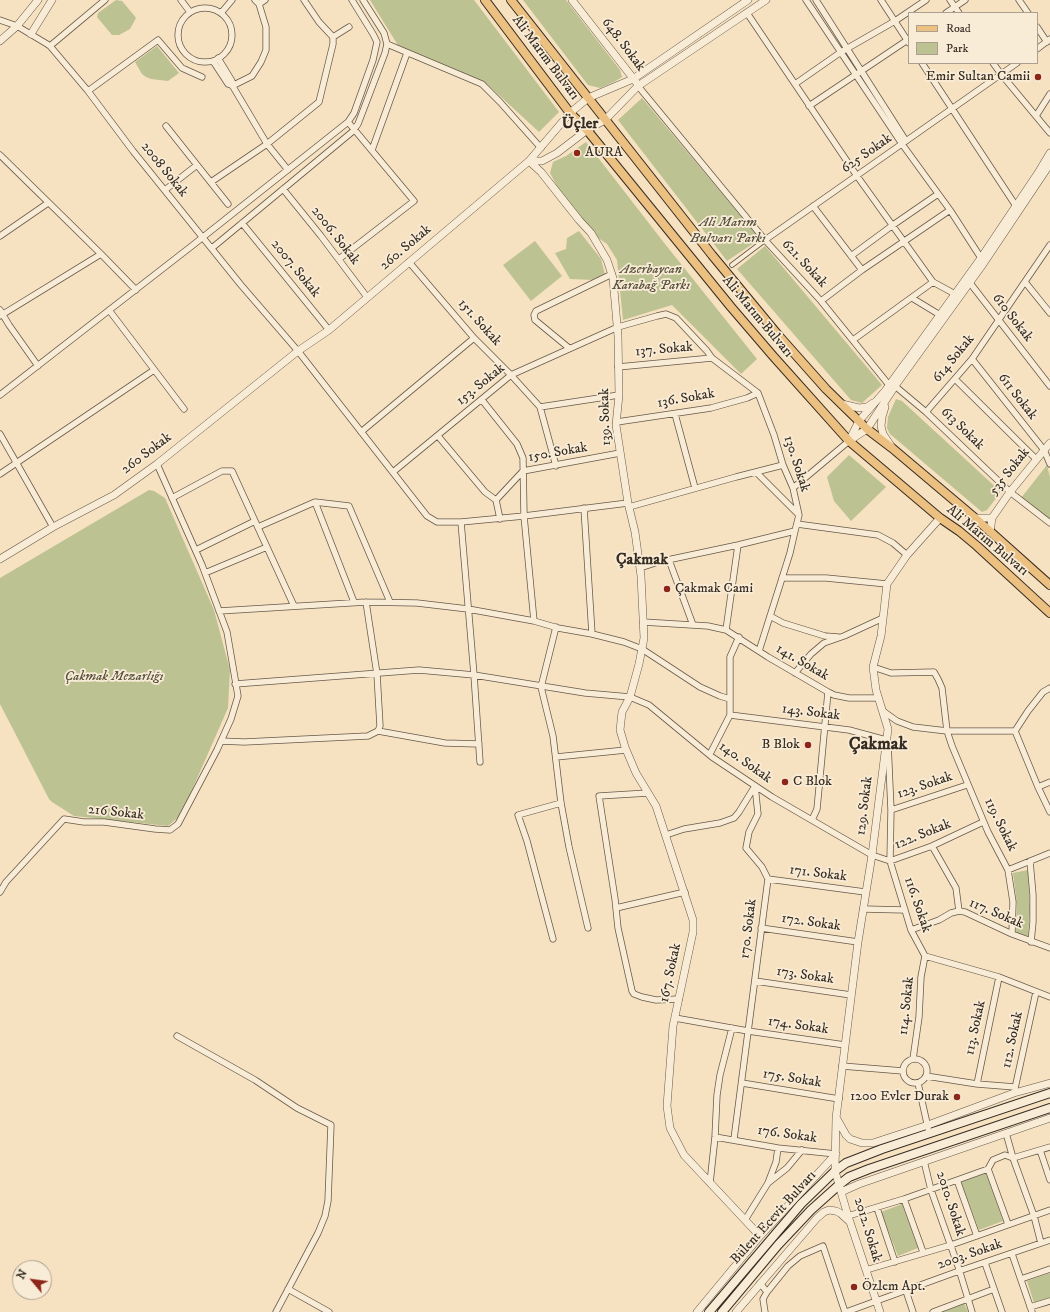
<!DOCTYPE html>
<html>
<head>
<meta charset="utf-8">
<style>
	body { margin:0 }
	#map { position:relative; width:1050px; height:1312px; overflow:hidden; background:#f6e1c1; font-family:"IM FELL DW Pica",serif }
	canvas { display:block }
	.legend { position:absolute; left:908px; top:12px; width:130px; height:52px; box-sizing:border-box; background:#f9ecd7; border:1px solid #ab9f8f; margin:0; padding:5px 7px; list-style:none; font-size:12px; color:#362c22 }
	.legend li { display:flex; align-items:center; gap:8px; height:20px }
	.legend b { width:20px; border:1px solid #ab9f8f }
	.north { position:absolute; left:12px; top:1260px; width:40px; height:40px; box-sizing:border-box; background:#f9ecd7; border:1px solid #ab9f8f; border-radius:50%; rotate:299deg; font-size:11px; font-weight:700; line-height:16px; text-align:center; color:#362c22 }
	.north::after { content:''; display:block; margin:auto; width:14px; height:18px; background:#8f2418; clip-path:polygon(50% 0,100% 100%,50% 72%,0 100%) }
</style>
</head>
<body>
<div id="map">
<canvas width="1050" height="1312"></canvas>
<ul class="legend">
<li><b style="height:5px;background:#ebc080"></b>Road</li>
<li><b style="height:11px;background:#bdc292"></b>Park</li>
</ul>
<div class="north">N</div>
</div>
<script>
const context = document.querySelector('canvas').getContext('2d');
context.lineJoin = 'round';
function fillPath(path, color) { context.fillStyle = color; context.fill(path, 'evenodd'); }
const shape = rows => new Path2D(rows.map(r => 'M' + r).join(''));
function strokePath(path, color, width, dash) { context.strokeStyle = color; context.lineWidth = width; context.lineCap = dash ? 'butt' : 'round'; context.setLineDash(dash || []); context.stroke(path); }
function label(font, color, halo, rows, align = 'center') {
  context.font = font + ' "IM FELL DW Pica",serif'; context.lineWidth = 3.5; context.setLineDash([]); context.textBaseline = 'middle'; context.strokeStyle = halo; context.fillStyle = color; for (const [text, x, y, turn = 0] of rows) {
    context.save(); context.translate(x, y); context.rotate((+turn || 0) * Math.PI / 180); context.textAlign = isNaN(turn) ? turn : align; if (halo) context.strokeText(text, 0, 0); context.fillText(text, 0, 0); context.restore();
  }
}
fillPath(shape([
	[116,0,122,1,133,14,136,18,130,29,119,35,112,35,97,17,98,13],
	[370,0,474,0,559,112,539,132,487,84,399,47],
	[523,0,566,0,620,70,622,77,614,82,600,88,588,85],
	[157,46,179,73,168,81,151,79,146,77,142,74,135,62],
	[642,98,760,239,727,261,618,120],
	[586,142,665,244,757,359,741,374,672,305,623,320,617,260,607,244,591,233,558,188,550,173,553,162,566,156],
	[579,231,601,259,605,275,595,280,570,279,555,253,566,249,567,238],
	[535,241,562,276,531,301,503,265],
	[765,246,882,385,862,403,851,400,737,269],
	[896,399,902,401,1001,492,987,510,982,512,890,434,887,428,888,417],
	[849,455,886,487,851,521,834,501,827,477],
	[1047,465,1050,477,1050,521,1021,498],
	[149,490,154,491,165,498,214,610,230,670,228,708,181,815,168,826,74,816,52,802,49,799,0,704,0,578],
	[1028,870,1030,911,1028,936,1016,933,1017,905,1013,873],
	[986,1173,1003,1221,979,1230,961,1182],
	[902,1204,918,1248,898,1256,881,1212],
	[1050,1273,1050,1298,1034,1303,1027,1281],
	[964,1303,968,1312,942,1312]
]), '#bdc292');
const pedestrian = shape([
	[732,265,765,240]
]);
const minor = shape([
	[181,0,190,12],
	[806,0,902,144,950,210,981,258],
	[816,0,906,141],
	[881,0,909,43],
	[950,0,959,13],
	[1019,0,1028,13],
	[259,4,265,0],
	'178 35a27 27 0 1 1 54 0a27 27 0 1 1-54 0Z',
	[221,13,232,0],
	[747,13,857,176,933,282,955,294],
	[946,13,965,0],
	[0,20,17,26,47,44,50,46,88,91,133,151,241,285,298,351,427,516,437,522,461,522,524,516,628,503],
	[1037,27,1047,42],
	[333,37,349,27],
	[387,44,482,84,500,102,541,148],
	[50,46,105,0],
	[1037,49,1050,39],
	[218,58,232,81,232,85,267,144,288,170],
	[213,61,228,84,232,85],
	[922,63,1016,206],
	[993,63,1001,74,1050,133],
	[795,84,841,52,895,21,926,0],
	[232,86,252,76,261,62,266,50,266,27,259,4,255,0],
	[638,86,765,240,821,301,889,385],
	[88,91,158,40,182,68,202,77],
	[809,106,909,39],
	[1036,116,1050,94],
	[166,126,228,204],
	[372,150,407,53],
	[0,155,101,254,136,290],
	[211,182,267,144,319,102,333,44,333,37,319,22,304,0],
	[283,189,321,236,367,297],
	[165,190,197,165],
	[813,206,862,270],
	[242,223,329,330],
	[0,236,48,203],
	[765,240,1017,63],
	[212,248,352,132,358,124,385,53,387,44,384,33,363,0],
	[851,256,893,225,938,194],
	[339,259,414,201,348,122],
	[409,262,474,338,511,375,540,407,556,466],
	[1025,282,1050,313],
	[970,283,1050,386],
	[912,298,940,315],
	[821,301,862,270,950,210],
	[0,310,9,325,38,366],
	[109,310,184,409],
	[0,316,101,254],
	[853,340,933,282],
	[569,348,535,320,534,315,536,311,612,274],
	[972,359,1044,450,1050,464],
	[618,367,712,358],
	[955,379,1036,459],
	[895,386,926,412,1010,492,1050,523],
	[0,395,193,245,348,122,354,113,373,60,377,42,373,34,352,0],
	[482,400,517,444,523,458,524,516,534,621],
	[540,407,619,395],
	[926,412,972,359,1050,245],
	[675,414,695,488],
	[617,422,711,408,747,398,758,393],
	[361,432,474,338],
	[0,434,53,527],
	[438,436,485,492,496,500,500,519],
	[523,471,620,453],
	[393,472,511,375,618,327,657,316,666,314,676,318,707,351,712,358,758,393,774,435,783,465,793,488,799,515,795,531,790,553,759,651],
	[756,472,798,514],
	[0,474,154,370],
	[793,488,849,441],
	[172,498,222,471,232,471,294,606],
	[496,500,523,471],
	[315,502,354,602],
	[629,507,736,477,783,465],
	[584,508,592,634],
	[461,522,474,675,480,762],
	[797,524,878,535,893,543,907,555],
	[258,527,315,502,349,506,390,602],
	[196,550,255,521],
	[669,560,693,625],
	[640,568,658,562,738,545,795,531],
	[205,573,267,547],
	[782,578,826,578,887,584],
	[219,611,366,602,417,603,468,609,534,621,558,628,592,634,624,642,642,649,700,687,720,696,730,699],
	[770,616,783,623,825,636,838,637],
	[643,622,708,626,726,630,768,657,828,692,817,809,812,820],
	[556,627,541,687,553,736,561,803,569,847,588,928],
	[726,630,738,545],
	[873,667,891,673,934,672,938,679,942,688,947,731,952,746,988,832,1008,870,1013,902,1012,934],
	[795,673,811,654,824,643,844,636,883,618],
	[235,684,419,670,474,675,585,693,630,697,649,705,712,757,772,797,872,855,890,861,932,846,983,822],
	[828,692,834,695,849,698,878,698],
	[883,711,897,721,913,727,947,731,1015,731,1028,711,1043,692,1050,688],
	[730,715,849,730,886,740],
	[378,731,445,743,479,744],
	[1015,731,1038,787,1050,812],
	[221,741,244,742,368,736,378,731,380,726,377,674,366,602],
	[888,743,891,810,890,861,911,930,925,956,999,977,1050,997],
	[710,754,730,715,730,657,739,637],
	[556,757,626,750],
	[1038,787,1050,782],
	[648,793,599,796,615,899,618,928,632,991,634,994,642,997,656,1000,679,999],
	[891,810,967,785],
	[666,835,684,829,720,823,734,818,739,812,755,786],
	[932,846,956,888,959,911],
	[1030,861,1033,895,1033,922,1031,942],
	[1008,870,1050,853],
	[768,879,865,892],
	[0,892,6,882,64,819,84,822,104,822,155,829,170,830,178,824,217,750,231,719,238,696,227,632,202,565,157,464],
	[616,908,685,892],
	[863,909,905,910],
	[761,928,858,942],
	[911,930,939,920,951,913,959,911,965,912,1012,934,1050,948],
	[553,939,527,841,518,815,561,803],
	[755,981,851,995],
	[675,1018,748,1031,845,1045],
	[177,1036,255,1080,297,1108,331,1125,328,1201,325,1216,318,1233,276,1312],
	'903 1071a12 12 0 1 1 24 0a12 12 0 1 1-24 0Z',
	[913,1059,919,1017,921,977,925,956],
	[842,1066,903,1071],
	[926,1076,977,1084,1015,1087],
	[742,1083,839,1099],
	[918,1083,928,1128],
	[977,1084,999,977],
	[1014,1093,1036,992],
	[1006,1133,1013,1158,1034,1216,1041,1243],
	[715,1137,778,1148,836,1154],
	[734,1139,768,879,762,867,746,848,749,832,758,814,755,786],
	[1040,1150,1050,1180],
	[924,1161,931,1190,958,1266,972,1312],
	[988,1169,1008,1224],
	[957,1180,977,1236],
	[710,1183,715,1137,717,1095,720,1075,732,1028],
	[768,1183,787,1168,802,1150],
	[904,1199,923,1252],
	[877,1208,895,1262],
	[848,1216,904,1199,988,1169,993,1160,1005,1155,1013,1158,1050,1147],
	[745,1220,768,1183,776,1162,778,1148],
	[1012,1254,1032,1312],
	[985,1263,1002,1312],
	[866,1270,951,1245,1050,1210],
	[1021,1279,1050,1269],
	[760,1283,767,1292,763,1299,765,1312],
	[288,1289,329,1312],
	[906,1291,913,1312],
	[767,1292,788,1266,800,1256,823,1246,845,1312],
	[1030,1307,1050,1301],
	[846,1312,959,1271,1050,1240],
	[933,1312,994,1289]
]);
const tertiary = shape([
	[572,0,636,82],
	[31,34,52,0],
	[0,41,17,26,38,0],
	[529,161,541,172,579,220,591,233,607,260,613,278,618,336,619,395,616,425,628,503,635,532,641,576,644,638,639,664,630,697,622,712,620,730,625,747,636,773,656,806,693,920,693,932,673,1026,667,1106,670,1128,684,1155,760,1236],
	[529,161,542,161,557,153,587,130,605,120,638,86,766,0],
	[842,404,859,408,867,407,873,403],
	[885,407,882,417,881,426,883,434,891,446],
	[849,441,859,421,885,391,981,258,1038,173,1050,153],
	[849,441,867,429,895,386,981,267,1050,164],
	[975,518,992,518],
	[990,532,992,518,1010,492,1050,443],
	[0,559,53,527,114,495,157,464,298,351,329,330,529,161,570,113,588,98,633,79,748,0],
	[837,1119,846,1135,850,1139,862,1143,873,1143,928,1125,1014,1093,1050,1083],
	[841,1192,859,1184,1050,1118],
	[697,1312,760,1236,836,1154],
	[736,1312,817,1218,824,1212,829,1210,836,1211,840,1213,850,1222],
	[880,1312,848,1216,835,1171,836,1118,858,942,872,855,888,729,876,690,873,667,881,636,887,584,907,555,940,518]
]);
const secondary = shape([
	[709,1312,801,1204,835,1171,846,1163,882,1149,1050,1093],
	[722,1312,778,1245,811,1210,840,1184,849,1177,869,1169,1050,1108]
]);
const primary = shape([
	[485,0,570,113,587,130,731,307,773,356,849,441,940,518,959,531,977,546,1050,613],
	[511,0,712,255,778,335,826,389,867,429,892,448,975,518,1050,585]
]);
strokePath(pedestrian, '#66594a', 5.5);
strokePath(minor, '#66594a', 7);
strokePath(tertiary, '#66594a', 8);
strokePath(secondary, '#362c22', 10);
strokePath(primary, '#362c22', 10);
strokePath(pedestrian, '#f9ecd7', 4);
strokePath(minor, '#f9ecd7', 5.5);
strokePath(tertiary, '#f9ecd7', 7);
strokePath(secondary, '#f9ecd7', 8);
strokePath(primary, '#ebc080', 8);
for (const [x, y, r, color] of [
	[1038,77,4,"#8f2418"],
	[577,153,4,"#8f2418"],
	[667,589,4,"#8f2418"],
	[808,745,4,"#8f2418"],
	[785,782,4,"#8f2418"],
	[957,1097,4,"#8f2418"],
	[854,1287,4,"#8f2418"]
]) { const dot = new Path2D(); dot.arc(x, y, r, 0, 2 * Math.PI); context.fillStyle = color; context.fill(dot); strokePath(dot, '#f9ecd7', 1.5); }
label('14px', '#362c22', '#f9ecd7', [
	["648. Sokak",623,45,53],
	["Ali Marım Bulvarı",545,58,53],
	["625 Sokak",867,154,-35],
	["2008 Sokak",164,170,51],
	["2006. Sokak",335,236,52],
	["260. Sokak",406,248,-40],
	["621. Sokak",804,264,47],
	["2007. Sokak",295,269,51],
	["Ali Marım Bulvarı",757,317,50],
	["610 Sokak",1012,318,52],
	["151. Sokak",479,323,48],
	["137. Sokak",664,350,-5],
	["614 Sokak",954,359,-51],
	["153. Sokak",481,385,-39],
	["611 Sokak",1017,397,52],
	["136. Sokak",686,399,-10],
	["139. Sokak",606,417,-92],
	["613 Sokak",962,429,44],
	["150. Sokak",558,453,-10],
	["260 Sokak",147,454,-37],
	["130. Sokak",796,464,72],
	["535 Sokak",1010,472,-52],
	["Ali Marım Bulvarı",987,541,40],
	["141. Sokak",802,663,30],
	["143. Sokak",811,713,7],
	["140. Sokak",745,763,35],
	["123. Sokak",925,786,-19],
	["129. Sokak",865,806,-83],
	["216 Sokak",116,813,6],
	["119. Sokak",1000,825,64],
	["122. Sokak",923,835,-22],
	["171. Sokak",818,874,7],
	["116. Sokak",917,905,71],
	["117. Sokak",996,914,23],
	["172. Sokak",811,923,8],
	["170. Sokak",749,929,-83],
	["167. Sokak",671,973,-78],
	["173. Sokak",805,976,8],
	["114. Sokak",907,1006,-84],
	["174. Sokak",798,1026,8],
	["113. Sokak",976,1028,-78],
	["112. Sokak",1013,1040,-78],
	["175. Sokak",792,1079,9],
	["176. Sokak",787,1135,8],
	["2010. Sokak",950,1204,72],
	["Bülent Ecevit Bulvarı",774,1218,-48],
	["2012. Sokak",867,1230,73],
	["2003. Sokak",970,1255,-19]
]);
label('14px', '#362c22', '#f9ecd7', [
	["Emir Sultan Camii",1030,77,"right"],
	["AURA",585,153],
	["Çakmak Cami",675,589],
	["B Blok",800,745,"right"],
	["C Blok",793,782],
	["1200 Evler Durak",949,1097,"right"],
	["Özlem Apt.",862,1287]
], 'left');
label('italic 14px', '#58523e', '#f9ecd7', [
	["Ali Marım",728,223],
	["Bulvarı Parkı",728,239],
	["Azerbaycan",651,270],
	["Karabağ Parkı",651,286],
	["Çakmak Mezarlığı",114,677]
]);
label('bold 16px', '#362c22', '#f9ecd7', [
	["Üçler",580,125],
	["Çakmak",642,561]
]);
label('bold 18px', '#362c22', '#f9ecd7', [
	["Çakmak",878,745]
]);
</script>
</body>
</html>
